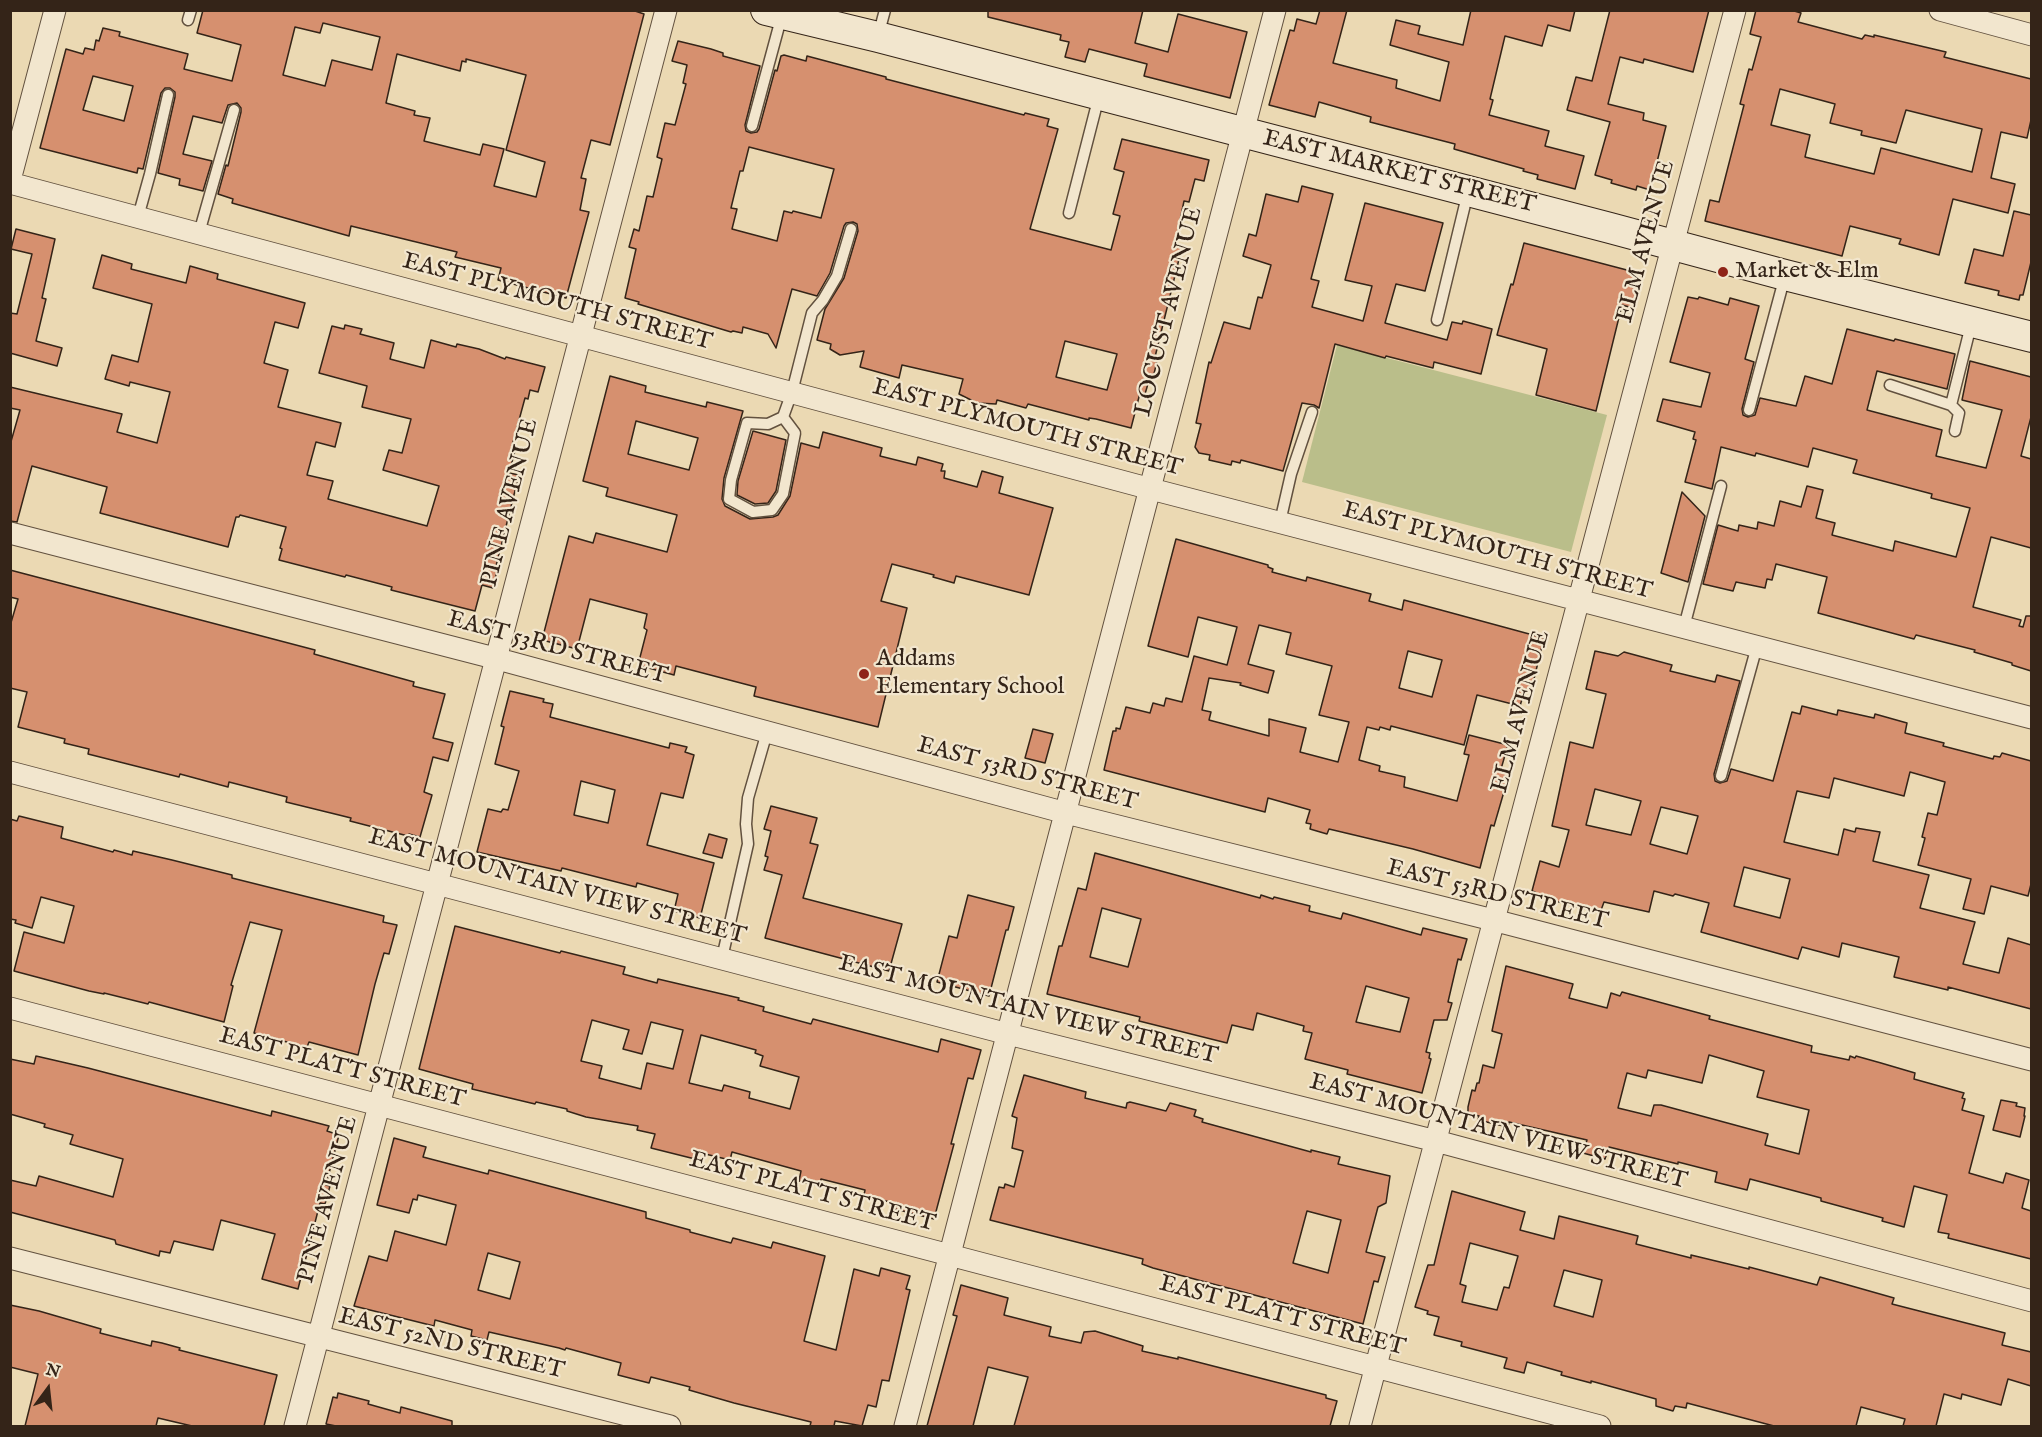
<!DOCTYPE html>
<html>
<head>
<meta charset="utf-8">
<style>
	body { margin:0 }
	#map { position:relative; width:2042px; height:1437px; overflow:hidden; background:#ebd9b3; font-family:"IM FELL English",serif }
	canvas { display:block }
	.frame { position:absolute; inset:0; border:12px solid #342418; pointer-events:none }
	.north { position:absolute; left:18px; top:1359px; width:60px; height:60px; -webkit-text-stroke:4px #f2e6ce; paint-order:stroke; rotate:15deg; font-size:16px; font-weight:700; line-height:24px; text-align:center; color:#342418 }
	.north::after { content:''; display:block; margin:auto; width:21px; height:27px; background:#342418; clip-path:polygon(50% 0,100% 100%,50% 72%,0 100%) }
</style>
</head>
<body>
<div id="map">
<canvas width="2042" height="1437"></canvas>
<div class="frame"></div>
<div class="north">N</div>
</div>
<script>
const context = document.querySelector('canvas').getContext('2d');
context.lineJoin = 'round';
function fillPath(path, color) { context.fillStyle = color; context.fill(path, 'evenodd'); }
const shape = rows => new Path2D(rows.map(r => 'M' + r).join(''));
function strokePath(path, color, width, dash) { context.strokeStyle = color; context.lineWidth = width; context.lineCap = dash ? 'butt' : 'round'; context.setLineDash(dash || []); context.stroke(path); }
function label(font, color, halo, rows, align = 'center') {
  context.font = font + ' "IM FELL English",serif'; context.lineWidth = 4.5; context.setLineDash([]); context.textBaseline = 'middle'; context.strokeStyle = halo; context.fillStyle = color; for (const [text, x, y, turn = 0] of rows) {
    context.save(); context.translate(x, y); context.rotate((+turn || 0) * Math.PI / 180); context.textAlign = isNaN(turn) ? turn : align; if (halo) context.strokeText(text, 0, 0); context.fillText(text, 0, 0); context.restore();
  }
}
fillPath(shape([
	[1337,345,1607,415,1571,552,1302,482]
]), '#babe8a');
const building = shape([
	[203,10,632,10,644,14,610,145,591,140,581,178,586,179,580,210,589,212,566,298,498,280,501,268,455,257,457,252,351,226,349,236,232,203,233,199,218,194,226,165,228,166,241,112,241,108,237,103,228,105,222,123,193,116,183,154,212,161,203,191,179,185,180,179,158,173,175,97,175,92,170,88,165,88,161,93,143,169,138,168,137,173,40,148,66,49,83,54,85,48,94,50,96,40,99,41,103,28,120,32,119,36,188,54,184,69,232,81,241,45,197,33,203,10],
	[323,23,380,37,372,70,332,60,325,86,283,75,295,27,320,33,323,23],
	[397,54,460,71,462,61,466,62,466,59,526,75,506,150,545,162,536,197,494,186,504,149,483,144,480,155,424,141,430,118,414,115,415,111,386,103,397,54],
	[93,76,133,86,124,121,83,110,93,76],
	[988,10,1143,10,1135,43,1168,52,1178,14,1247,32,1230,98,1144,76,1147,64,1089,49,1085,62,1065,57,1069,42,1060,40,1061,35,988,17,988,10],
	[1320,10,1347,10,1333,63,1397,80,1396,88,1440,101,1449,62,1390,45,1396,20,1420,26,1418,34,1463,45,1471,10,1575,10,1570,31,1548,25,1542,46,1505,36,1490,99,1493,100,1489,115,1549,131,1545,146,1584,156,1575,189,1537,179,1538,175,1523,171,1524,169,1454,149,1455,144,1370,122,1371,117,1319,102,1315,117,1269,105,1290,30,1294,31,1297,19,1316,24,1320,10],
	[1610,10,1709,10,1693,72,1644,59,1643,63,1620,57,1608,104,1644,113,1643,120,1666,126,1650,190,1637,186,1636,190,1611,183,1612,180,1595,175,1610,122,1567,110,1576,77,1592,81,1610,10],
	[1756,10,1791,10,1801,13,1798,22,1862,39,1865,35,1874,37,1874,35,1946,52,1944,57,2031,79,2031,120,2027,138,2001,132,1991,178,2015,184,2008,213,1953,199,1939,255,1899,244,1901,239,1850,226,1842,256,1705,221,1710,200,1719,202,1744,105,1740,104,1749,69,1752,70,1761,37,1750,34,1756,10],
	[1780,89,1835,104,1830,123,1862,131,1861,135,1896,143,1906,110,1982,129,1972,172,1881,148,1874,174,1805,157,1810,135,1771,125,1780,89],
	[678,41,711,49,723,53,723,56,760,66,745,125,746,131,751,133,757,132,759,129,775,70,777,71,781,56,784,55,806,61,807,56,886,77,886,79,1024,115,1025,113,1049,119,1047,126,1058,129,1030,229,1111,250,1120,216,1113,214,1124,172,1114,169,1122,139,1209,160,1204,181,1195,179,1189,202,1184,201,1175,245,1182,247,1155,357,1158,357,1153,378,1150,377,1145,394,1140,393,1131,428,1096,419,1089,418,1089,420,1028,404,1026,408,997,400,996,404,977,403,959,394,963,379,902,365,899,378,860,367,864,351,840,355,830,349,831,344,817,340,825,309,844,278,858,231,857,224,853,222,846,223,844,226,830,273,817,296,792,289,776,348,768,334,743,327,742,333,733,331,731,332,638,304,639,302,625,298,636,249,629,247,634,229,639,231,647,196,653,197,662,159,657,157,665,123,675,125,686,84,683,83,687,65,672,61,678,41],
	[749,147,834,169,821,218,793,211,792,213,784,211,777,241,732,229,737,209,731,208,740,171,743,171,749,147],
	[1065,341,1117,354,1107,390,1056,377,1065,341],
	[1302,186,1333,194,1311,279,1319,281,1312,307,1363,321,1372,286,1345,280,1365,203,1443,223,1425,291,1396,284,1385,323,1447,340,1452,322,1462,324,1463,321,1492,329,1481,374,1434,362,1433,368,1386,356,1385,358,1335,344,1319,408,1314,405,1302,403,1283,471,1241,460,1240,463,1232,461,1231,465,1209,460,1210,455,1199,453,1195,447,1201,424,1196,423,1209,362,1211,363,1224,322,1250,329,1258,297,1262,298,1271,265,1243,256,1249,234,1256,236,1266,194,1298,202,1302,186],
	[2014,211,2031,215,2031,262,2023,295,2020,295,2019,300,1998,295,1999,291,1965,283,1974,249,2003,256,2014,211],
	[16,229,55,239,42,298,46,299,36,341,62,348,57,366,10,353,10,313,17,314,32,254,11,249,16,229],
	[1524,243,1642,274,1633,308,1622,305,1596,411,1536,395,1547,349,1497,335,1511,284,1513,285,1524,243],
	[102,255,132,264,131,269,186,283,190,266,218,274,217,279,305,303,298,328,275,322,264,363,288,370,278,407,341,423,335,447,316,442,307,475,333,481,328,499,427,526,439,486,383,470,389,450,402,453,411,419,362,407,367,386,319,373,332,326,344,329,345,325,362,329,360,334,394,343,390,359,424,368,431,340,456,347,457,344,479,349,505,359,506,357,545,367,538,392,530,390,528,399,525,398,512,446,516,447,509,473,519,475,496,566,498,567,493,588,482,585,475,611,391,590,392,587,346,575,345,577,279,560,282,549,280,548,286,527,240,515,239,517,236,517,228,547,100,513,107,487,32,466,17,522,10,521,10,445,20,410,10,408,10,387,122,414,117,432,157,443,170,392,130,382,129,386,105,379,112,355,138,362,152,304,93,288,102,255],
	[1688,297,1698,299,1699,297,1728,305,1730,298,1759,306,1745,359,1754,362,1742,409,1743,415,1748,417,1755,415,1760,398,1796,406,1805,376,1832,384,1847,329,1894,341,1895,339,1955,354,1947,389,1877,371,1867,410,1942,430,1936,456,1986,468,2002,410,1962,400,1970,361,2031,377,2031,417,2021,456,2031,459,2031,548,1991,537,1973,607,2021,620,2019,626,2023,627,2026,616,2031,616,2031,671,2012,665,2012,663,1974,652,1975,650,1916,635,1914,639,1818,613,1827,577,1776,564,1772,580,1767,579,1765,588,1736,582,1733,591,1703,584,1718,525,1738,531,1739,525,1757,529,1758,522,1774,526,1780,501,1801,507,1807,486,1823,490,1816,518,1835,523,1832,535,1893,551,1895,541,1956,557,1970,508,1931,498,1932,494,1853,473,1857,460,1813,448,1808,467,1756,453,1755,456,1721,447,1712,489,1685,482,1696,440,1693,439,1695,432,1657,421,1663,399,1701,407,1710,373,1670,362,1688,297],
	[610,376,646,386,645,392,706,407,707,402,743,411,724,478,722,499,725,506,750,519,773,517,778,515,790,496,801,443,819,448,823,432,882,448,880,456,916,465,918,457,943,464,941,471,945,471,944,478,977,487,982,471,1003,477,999,493,1053,508,1029,595,956,576,954,583,933,577,934,575,892,564,881,601,907,608,878,727,754,696,756,687,676,666,674,675,638,665,647,630,644,628,647,614,590,599,577,649,542,640,569,536,593,543,596,533,667,552,677,515,606,496,608,488,583,481,610,376],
	[636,421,698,438,689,470,628,454,636,421],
	[753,431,786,440,776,491,768,503,755,504,737,495,738,481,753,431],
	[1682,492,1705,516,1688,582,1661,573,1682,492],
	[1176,539,1268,565,1268,567,1273,569,1272,572,1306,581,1307,577,1371,594,1369,601,1402,610,1404,600,1544,638,1531,691,1525,689,1520,706,1477,695,1464,745,1391,726,1390,730,1380,727,1379,730,1367,727,1359,760,1380,766,1379,771,1405,777,1404,787,1457,801,1469,755,1464,754,1469,735,1508,745,1501,769,1510,771,1494,826,1491,825,1480,868,1413,849,1329,829,1327,834,1310,829,1311,824,1306,823,1310,810,1268,798,1265,812,1104,770,1113,731,1116,731,1116,728,1120,729,1126,707,1150,713,1153,703,1164,706,1166,698,1182,702,1194,656,1227,665,1237,627,1198,617,1188,657,1148,646,1176,539],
	[1259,625,1291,633,1286,654,1332,666,1319,715,1349,722,1338,762,1300,752,1306,728,1269,719,1269,736,1209,720,1211,712,1202,710,1209,678,1241,683,1240,685,1268,693,1274,671,1248,664,1259,625],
	[1408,651,1442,660,1432,697,1399,688,1408,651],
	[10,570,315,650,314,654,414,682,413,686,445,694,433,738,453,743,448,761,433,757,424,792,432,795,420,837,409,834,408,836,350,821,351,818,339,815,286,802,287,797,229,782,228,787,180,774,179,777,88,754,89,749,64,743,65,739,18,727,27,692,10,688,10,626,18,599,10,597,10,570],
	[1595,651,1618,656,1624,652,1672,665,1670,671,1715,682,1717,675,1740,681,1714,774,1715,781,1720,783,1727,781,1731,769,1773,781,1792,712,1800,714,1802,706,1837,715,1838,710,1874,718,1875,714,1907,723,1905,733,1944,743,1943,746,1993,759,1994,756,2000,757,2002,753,2031,761,2031,884,2028,896,1991,886,1984,914,1963,909,1971,879,1918,865,1925,838,1922,837,1928,813,1937,815,1945,782,1910,772,1904,796,1834,778,1829,798,1797,791,1784,842,1838,855,1844,829,1855,832,1856,828,1880,832,1873,861,1929,875,1920,908,1975,922,1963,964,1999,973,2008,938,2031,945,2031,1009,1948,987,1948,990,1894,977,1899,957,1842,943,1839,957,1802,947,1798,959,1701,932,1709,903,1675,894,1673,896,1654,891,1649,912,1604,902,1600,913,1555,901,1555,899,1534,893,1535,892,1532,891,1540,861,1559,867,1569,830,1552,826,1570,742,1593,748,1606,694,1586,689,1595,651],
	[1595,789,1641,801,1631,835,1586,825,1595,789],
	[1661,807,1698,816,1687,854,1650,844,1661,807],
	[1744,867,1790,879,1780,918,1734,906,1744,867],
	[510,691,544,699,543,702,553,704,550,717,669,748,670,743,687,747,685,752,694,755,683,798,661,793,647,845,714,863,700,918,674,911,678,894,637,883,636,887,562,868,561,871,477,852,488,809,501,812,503,809,508,810,519,771,495,764,504,727,501,726,510,691],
	[581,781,615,790,608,823,574,815,581,781],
	[1033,729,1053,734,1045,763,1025,758,1033,729],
	[771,806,817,818,810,843,818,845,803,898,902,924,889,971,765,938,782,875,764,870,768,857,765,856,771,831,764,829,771,806],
	[19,816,63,827,61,838,113,852,114,850,132,855,133,851,172,860,232,875,232,878,384,916,383,922,397,925,389,954,384,953,375,984,358,1055,309,1042,307,1047,305,1047,254,1033,282,930,250,922,231,985,233,986,224,1022,149,1002,148,1004,104,993,104,994,89,991,14,971,24,932,64,943,74,906,41,897,32,928,15,923,16,920,10,919,10,819,17,821,19,816],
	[709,834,727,839,722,858,703,853,709,834],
	[1095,853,1260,898,1261,895,1273,899,1274,897,1310,906,1309,911,1341,919,1343,913,1421,935,1423,928,1467,939,1461,960,1458,959,1448,1002,1452,1003,1447,1020,1434,1020,1426,1052,1430,1053,1429,1058,1431,1059,1422,1093,1347,1074,1348,1070,1305,1059,1312,1033,1303,1031,1304,1026,1257,1013,1253,1030,1232,1025,1227,1043,1139,1021,1140,1017,1047,994,1059,946,1062,946,1078,888,1086,890,1095,853],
	[1102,908,1141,919,1128,967,1090,957,1102,908],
	[1366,986,1409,998,1400,1032,1356,1022,1366,986],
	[968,895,1014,907,1008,930,1006,930,989,996,937,982,949,936,957,938,968,895],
	[455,926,560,953,561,951,625,967,623,974,657,983,658,979,739,998,738,1000,764,1007,763,1011,811,1024,813,1019,938,1052,941,1039,981,1050,973,1079,968,1078,951,1144,954,1144,934,1219,895,1209,897,1204,864,1195,865,1190,821,1179,819,1186,799,1181,801,1171,732,1152,730,1160,697,1152,695,1159,651,1148,655,1134,637,1130,638,1126,586,1117,567,1111,567,1109,536,1102,535,1104,472,1089,473,1084,419,1069,455,926],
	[592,1020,629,1030,623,1049,642,1054,651,1022,683,1030,673,1069,647,1063,641,1089,599,1078,602,1066,581,1061,592,1020],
	[701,1035,756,1050,755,1053,763,1056,760,1066,799,1077,790,1109,749,1098,750,1092,724,1085,722,1091,689,1083,701,1035],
	[1506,966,1573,984,1569,998,1607,1008,1611,993,1620,996,1622,992,1710,1016,1709,1019,1812,1046,1811,1052,1849,1060,1850,1056,1855,1058,1856,1056,1881,1063,1915,1073,1914,1079,1964,1093,1962,1098,1965,1099,1962,1110,1984,1116,1969,1173,2003,1183,2006,1173,2029,1180,2022,1208,2031,1211,2031,1259,1948,1238,1949,1234,1938,1232,1947,1195,1914,1186,1904,1227,1882,1221,1883,1218,1821,1201,1821,1198,1810,1195,1750,1179,1747,1190,1715,1182,1717,1172,1678,1162,1678,1164,1609,1147,1605,1159,1583,1153,1587,1140,1509,1122,1508,1127,1478,1120,1479,1116,1468,1113,1468,1107,1472,1090,1475,1091,1477,1083,1479,1083,1483,1065,1494,1068,1502,1034,1492,1031,1506,966],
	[1709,1055,1764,1071,1757,1097,1809,1110,1799,1154,1765,1145,1768,1134,1661,1105,1654,1105,1651,1116,1618,1108,1627,1073,1646,1078,1648,1070,1702,1083,1709,1055],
	[36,1056,88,1068,271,1116,272,1111,329,1126,327,1131,339,1135,326,1185,330,1186,325,1204,320,1203,298,1289,262,1279,275,1234,221,1220,213,1250,174,1241,170,1253,160,1251,159,1256,116,1244,115,1240,10,1212,10,1180,36,1186,39,1176,113,1197,123,1159,70,1144,73,1135,44,1127,45,1124,10,1114,10,1059,34,1064,36,1056],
	[1024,1075,1086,1092,1085,1098,1126,1108,1127,1103,1130,1102,1166,1111,1170,1103,1196,1110,1194,1116,1203,1119,1202,1122,1311,1152,1311,1150,1340,1157,1338,1164,1390,1176,1386,1203,1378,1207,1366,1252,1385,1257,1378,1282,1374,1281,1363,1324,1153,1268,1142,1264,1143,1259,990,1220,999,1187,1004,1188,1005,1184,1014,1187,1023,1151,1012,1148,1017,1118,1012,1116,1024,1075],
	[1307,1211,1341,1220,1328,1273,1293,1263,1307,1211],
	[2001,1100,2017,1103,2016,1106,2025,1108,2024,1116,2025,1116,2020,1137,1993,1130,2001,1100],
	[394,1138,426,1147,423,1157,488,1174,489,1170,646,1212,646,1218,690,1230,690,1232,731,1243,733,1238,771,1248,773,1242,825,1256,804,1341,836,1350,854,1269,879,1276,881,1268,910,1276,906,1289,910,1290,889,1381,882,1380,876,1407,868,1405,862,1426,835,1421,834,1426,810,1426,811,1422,734,1403,689,1390,690,1387,651,1377,649,1383,618,1375,621,1363,566,1348,565,1350,559,1348,489,1332,487,1340,471,1336,472,1330,435,1320,434,1326,354,1306,369,1256,387,1261,395,1231,446,1245,456,1205,418,1195,417,1200,413,1199,409,1213,377,1205,394,1138],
	[488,1253,520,1262,510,1299,478,1290,488,1253],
	[1452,1191,1525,1212,1520,1230,1554,1239,1559,1216,1638,1236,1636,1244,1691,1258,1691,1255,1749,1269,1749,1267,1817,1285,1820,1277,1894,1298,1892,1304,2005,1333,2002,1345,2031,1352,2031,1386,2008,1379,2001,1405,1962,1394,1961,1399,1944,1394,1936,1426,1903,1426,1905,1419,1861,1407,1856,1426,1774,1426,1687,1403,1686,1408,1675,1406,1673,1411,1656,1406,1656,1399,1591,1381,1591,1383,1561,1375,1562,1372,1527,1362,1524,1373,1504,1368,1507,1358,1461,1346,1462,1342,1434,1335,1439,1317,1427,1314,1428,1311,1415,1307,1428,1265,1434,1265,1452,1191],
	[1470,1243,1518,1256,1509,1288,1504,1287,1497,1310,1462,1302,1466,1286,1460,1284,1470,1243],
	[1564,1270,1602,1280,1593,1317,1554,1306,1564,1270],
	[961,1285,1008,1298,1004,1315,1051,1327,1049,1336,1081,1343,1084,1332,1095,1331,1143,1346,1142,1351,1178,1359,1178,1357,1326,1395,1326,1398,1337,1401,1330,1426,1014,1426,1028,1377,988,1367,973,1426,927,1426,957,1316,953,1315,961,1285],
	[10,1305,39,1311,101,1329,100,1333,151,1346,152,1341,162,1343,180,1348,179,1350,277,1375,264,1426,192,1426,158,1418,156,1426,25,1426,38,1374,10,1367,10,1305],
	[338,1393,369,1401,368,1404,400,1413,401,1407,452,1421,452,1426,336,1426,326,1424,333,1397,337,1398,338,1393]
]);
fillPath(building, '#d6906f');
strokePath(building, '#342418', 1.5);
const lane = shape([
	[188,20,191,10],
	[878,36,885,10],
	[752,126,782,15],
	[1069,213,1099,96],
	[138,217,150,174,168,95],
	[199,233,234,110],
	[1437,320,1468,192],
	[1890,385,1951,405,1971,325],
	[1951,405,1959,413,1955,431],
	[1749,410,1785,276],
	[783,417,768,424,747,423,731,480,729,499,753,512,772,510,783,494,795,433,783,417,792,392,812,313,823,300,837,276,851,229],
	[1280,522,1291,474,1312,412],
	[1684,627,1721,486],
	[1721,776,1757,646],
	[722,958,748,844,746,824,748,798,767,732]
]);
const street = shape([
	[1940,10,2032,35],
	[10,180,55,10],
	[10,183,1151,489,2032,718],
	[10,533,498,659,1066,813,1493,920,2032,1060],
	[10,772,1008,1034,1436,1141,2032,1301],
	[10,1008,1600,1426],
	[10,1258,670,1426],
	[295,1426,666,10],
	[905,1426,1275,10],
	[1360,1426,1735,10]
]);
const secondary = shape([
	[766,10,878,37,1610,228,1785,275,2032,337]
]);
strokePath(lane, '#62513f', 13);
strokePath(street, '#62513f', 23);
strokePath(secondary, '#342418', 32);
strokePath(lane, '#f2e6ce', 10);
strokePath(street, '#f2e6ce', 21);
strokePath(secondary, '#f2e6ce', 30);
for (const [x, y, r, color] of [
	[1723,272,6,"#8f2418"],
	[864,674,6,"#8f2418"]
]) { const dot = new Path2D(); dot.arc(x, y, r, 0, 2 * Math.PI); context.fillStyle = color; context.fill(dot); strokePath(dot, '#f2e6ce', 2); }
label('24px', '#342418', '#f2e6ce', [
	["EAST MARKET STREET",1399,173,14],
	["ELM AVENUE",1647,242,-75],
	["EAST PLYMOUTH STREET",557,303,15],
	["LOCUST AVENUE",1170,312,-76],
	["EAST PLYMOUTH STREET",1027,429,15],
	["PINE AVENUE",511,503,-76],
	["EAST PLYMOUTH STREET",1497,552,15],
	["EAST 53RD STREET",557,649,15],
	["ELM AVENUE",1522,712,-75],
	["EAST 53RD STREET",1027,775,15],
	["EAST MOUNTAIN VIEW STREET",557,888,15],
	["EAST 53RD STREET",1497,896,14],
	["EAST MOUNTAIN VIEW STREET",1028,1011,14],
	["EAST PLATT STREET",342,1069,15],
	["EAST MOUNTAIN VIEW STREET",1498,1133,15],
	["EAST PLATT STREET",812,1193,15],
	["PINE AVENUE",329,1200,-75],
	["EAST PLATT STREET",1282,1317,15],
	["EAST 52ND STREET",451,1345,14]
]);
label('24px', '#342418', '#f2e6ce', [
	["Market & Elm",1735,272],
	["Addams",876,660],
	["Elementary School",876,688]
], 'left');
</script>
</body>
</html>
